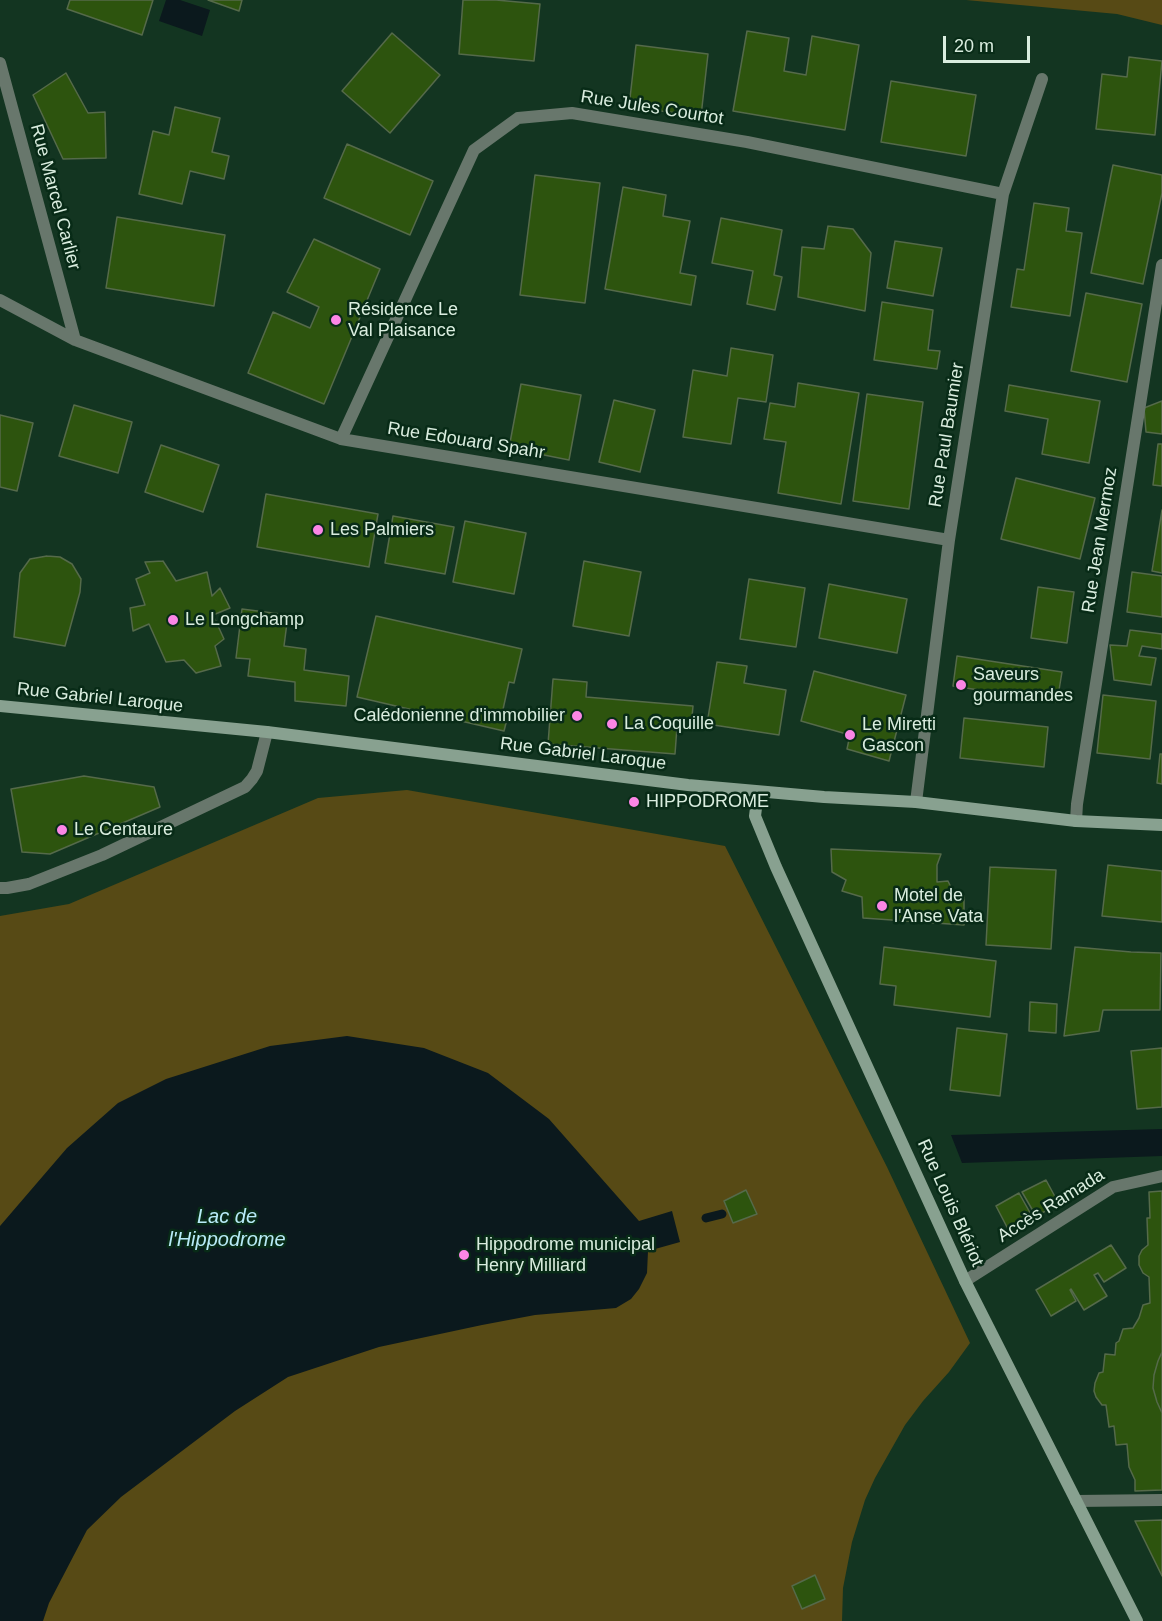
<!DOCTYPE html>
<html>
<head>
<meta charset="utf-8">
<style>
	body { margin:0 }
	#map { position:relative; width:1162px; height:1621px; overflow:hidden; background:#133521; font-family:Arial,sans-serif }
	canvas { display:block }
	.scale { position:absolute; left:943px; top:36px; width:87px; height:27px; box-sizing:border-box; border:3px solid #daeddf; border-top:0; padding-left:8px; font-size:18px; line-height:21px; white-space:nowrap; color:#daeddf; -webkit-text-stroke:4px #082b17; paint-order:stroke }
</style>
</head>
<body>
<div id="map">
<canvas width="1162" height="1621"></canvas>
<div class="scale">20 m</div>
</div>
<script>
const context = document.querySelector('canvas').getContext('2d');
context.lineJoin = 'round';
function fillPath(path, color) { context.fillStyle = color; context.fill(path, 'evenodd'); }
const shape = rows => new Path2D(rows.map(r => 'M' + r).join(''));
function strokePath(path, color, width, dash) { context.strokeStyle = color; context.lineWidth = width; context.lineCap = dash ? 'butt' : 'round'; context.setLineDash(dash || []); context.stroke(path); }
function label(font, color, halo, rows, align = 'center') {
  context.font = font + ' Arial,sans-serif'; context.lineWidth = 5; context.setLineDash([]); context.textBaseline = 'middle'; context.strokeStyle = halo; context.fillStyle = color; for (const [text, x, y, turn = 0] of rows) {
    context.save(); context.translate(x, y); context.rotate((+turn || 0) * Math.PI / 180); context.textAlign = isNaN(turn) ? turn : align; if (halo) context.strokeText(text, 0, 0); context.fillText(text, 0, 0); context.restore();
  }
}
fillPath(shape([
	[966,0,1162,0,1162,25,1117,14],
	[407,790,725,846,887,1167,970,1343,949,1372,923,1401,905,1425,875,1478,865,1500,852,1542,843,1588,842,1621,0,1621,0,916,69,904,318,798]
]), '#574a15');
fillPath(shape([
	[166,0,180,0,210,10,202,36,159,21],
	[347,1036,424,1048,488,1073,549,1119,639,1221,672,1211,680,1242,648,1251,647,1273,639,1289,631,1299,616,1308,535,1315,482,1325,379,1347,288,1377,235,1411,121,1497,87,1530,49,1603,43,1621,0,1621,0,1226,67,1148,118,1103,166,1079,270,1046],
	[1162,1129,1162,1156,962,1163,951,1135]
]), '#0b191d');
strokePath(shape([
	[706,1218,722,1214]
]), '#0b191d', 9);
const building = shape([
	[70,0,153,0,142,35,67,9,70,0],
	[208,0,242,0,239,11,208,0],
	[463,0,496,0,540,4,534,61,459,54,463,0],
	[747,31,789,38,784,71,806,75,812,36,859,45,845,130,733,111,747,31],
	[392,33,440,75,390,133,342,91,392,33],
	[636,45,708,54,701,116,629,107,636,45],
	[1129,57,1162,61,1155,135,1096,129,1102,74,1127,77,1129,57],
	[66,73,88,113,105,112,106,158,63,159,33,95,66,73],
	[891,81,976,95,966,156,881,142,891,81],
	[175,107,220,118,212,152,229,156,224,179,190,171,182,204,139,194,153,131,169,135,175,107],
	[347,144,433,181,410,235,324,198,347,144],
	[1113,165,1162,175,1162,193,1143,284,1091,273,1113,165],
	[535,175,600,183,585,303,520,295,535,175],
	[623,187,666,195,663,216,690,221,680,273,696,276,691,305,605,289,623,187],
	[1034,203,1069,208,1066,231,1082,233,1070,316,1011,307,1017,269,1024,270,1034,203],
	[117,217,225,235,214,306,106,288,117,217],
	[721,218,782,230,774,275,782,277,775,310,747,304,753,271,712,263,721,218],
	[828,226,853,229,871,253,865,311,798,297,802,247,824,249,828,226],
	[314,239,380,269,324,404,248,373,273,312,310,328,319,307,287,292,314,239],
	[895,241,942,248,933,296,887,288,895,241],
	[1086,293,1142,304,1127,382,1071,371,1086,293],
	[882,302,933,310,928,350,940,351,937,369,874,360,882,302],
	[731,348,773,355,766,402,738,398,731,444,683,437,693,370,727,376,731,348],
	[798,383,859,393,841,504,778,493,786,442,764,439,770,403,795,407,798,383],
	[521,384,581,395,569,460,509,448,521,384],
	[1009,385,1100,401,1089,463,1042,454,1048,419,1005,411,1009,385],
	[867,394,923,402,909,509,853,501,867,394],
	[614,400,655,410,640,472,599,462,614,400],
	[1162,401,1162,434,1146,432,1144,408,1162,401],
	[74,405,132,422,118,473,59,456,74,405],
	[0,415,33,423,17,491,0,487,0,415],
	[1158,444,1162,444,1162,486,1153,485,1158,444],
	[161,445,219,465,203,512,145,492,161,445],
	[1016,478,1095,498,1080,559,1001,539,1016,478],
	[266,494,378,514,369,567,257,547,266,494],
	[1162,510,1162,573,1152,571,1162,510],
	[393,516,454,527,445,574,385,563,393,516],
	[465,521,526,533,514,594,453,582,465,521],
	[47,556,60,557,72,564,81,579,80,592,65,646,14,637,20,573,30,559,47,556],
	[163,561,176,581,207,572,212,596,220,588,230,608,213,615,224,639,215,646,221,666,196,673,184,660,166,662,149,624,133,631,130,608,145,605,136,579,150,573,145,562,163,561],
	[584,561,641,572,629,636,573,626,584,561],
	[1132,572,1162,576,1162,617,1127,612,1132,572],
	[749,579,805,588,796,647,740,639,749,579],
	[829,584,907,599,897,653,819,638,829,584],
	[1038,587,1074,592,1067,643,1031,638,1038,587],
	[242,609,288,615,284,646,306,649,304,670,349,676,346,706,295,701,295,682,248,676,250,659,236,658,242,609],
	[376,616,522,649,514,683,509,682,502,714,508,715,504,731,357,697,376,616],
	[1130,630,1162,634,1162,649,1142,646,1139,656,1156,658,1151,685,1114,680,1110,645,1127,646,1130,630],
	[957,656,1062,672,1057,702,953,686,957,656],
	[717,662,747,666,744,683,786,690,779,735,707,724,717,662],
	[814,671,906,695,889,761,847,749,850,735,801,721,814,671],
	[553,679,587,682,586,697,693,706,691,728,677,727,675,754,548,744,553,679],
	[1103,695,1156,701,1150,759,1097,753,1103,695],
	[964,718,1048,727,1044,767,960,758,964,718],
	[1160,754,1162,754,1162,784,1157,783,1160,754],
	[84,776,154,787,160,807,50,854,22,852,11,789,84,776],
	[831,849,941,854,937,865,937,882,948,881,954,894,964,896,964,925,863,918,862,897,842,891,846,880,832,872,831,849],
	[1108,865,1162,871,1162,922,1102,916,1108,865],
	[990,867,1056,870,1051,949,986,945,990,867],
	[884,947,996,961,990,1017,894,1005,896,986,880,984,884,947],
	[1075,947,1131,952,1161,953,1160,1010,1103,1010,1099,1031,1064,1036,1075,947],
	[1030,1002,1057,1004,1056,1033,1029,1031,1030,1002],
	[957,1028,1007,1034,1000,1096,950,1090,957,1028],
	[1162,1048,1162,1107,1137,1109,1131,1051,1162,1048],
	[1046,1180,1059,1204,1036,1216,1022,1192,1046,1180],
	[746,1190,757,1214,733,1223,724,1201,746,1190],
	[1162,1191,1162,1352,1158,1361,1154,1375,1153,1388,1157,1402,1162,1413,1162,1490,1135,1491,1135,1480,1129,1467,1127,1444,1116,1445,1114,1426,1109,1427,1106,1405,1102,1405,1096,1397,1094,1391,1095,1383,1099,1373,1103,1372,1105,1354,1115,1355,1116,1343,1119,1341,1123,1329,1133,1328,1139,1318,1143,1305,1150,1303,1149,1277,1143,1273,1139,1265,1139,1256,1142,1250,1148,1245,1147,1218,1150,1218,1149,1192,1162,1191],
	[1019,1193,1033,1218,1009,1231,996,1206,1019,1193],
	[1111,1245,1126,1268,1104,1282,1098,1273,1094,1275,1107,1296,1084,1310,1071,1289,1070,1290,1076,1301,1051,1316,1036,1290,1111,1245],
	[1162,1352,1162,1413,1157,1402,1153,1388,1154,1375,1158,1361,1162,1352],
	[1162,1520,1162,1576,1135,1521,1162,1520],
	[815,1575,825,1599,802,1609,792,1586,815,1575]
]);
fillPath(building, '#2d540e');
strokePath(building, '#556a4a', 1.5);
strokePath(shape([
	[965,1281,1113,1187,1162,1176],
	[1076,1501,1162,1500]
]), '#68776c', 12);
strokePath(shape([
	[0,63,75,340],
	[0,300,75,340,341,439,949,540],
	[341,439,474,150,518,118,572,113,747,142,1003,194],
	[916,802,949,540,1003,194,1042,79],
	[1076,821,1077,804,1162,265],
	[0,888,7,888,29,884,102,855,245,787,252,779,257,771,267,732]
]), '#68776c', 12);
strokePath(shape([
	[0,706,267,732,688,785,824,797,916,802,1076,821,1162,825],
	[758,792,755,816,776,867,965,1281,1137,1621]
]), '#88a190', 12);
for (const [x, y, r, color] of [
	[336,320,6,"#fb86e5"],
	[318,530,6,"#fb86e5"],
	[173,620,6,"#fb86e5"],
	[961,685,6,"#fb86e5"],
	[577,716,6,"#fb86e5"],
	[612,724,6,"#fb86e5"],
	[850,735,6,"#fb86e5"],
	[634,802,6,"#fb86e5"],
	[62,830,6,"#fb86e5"],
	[882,906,6,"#fb86e5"],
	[464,1255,6,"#fb86e5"]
]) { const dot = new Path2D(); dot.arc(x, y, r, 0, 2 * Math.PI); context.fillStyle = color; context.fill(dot); strokePath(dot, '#082b17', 2); }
label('18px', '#daeddf', '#082b17', [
	["Rue Jules Courtot",652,108,9],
	["Rue Marcel Carlier",55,197,75],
	["Rue Paul Baumier",947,435,-81],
	["Rue Edouard Spahr",466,441,9],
	["Rue Jean Mermoz",1100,540,-81],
	["Rue Gabriel Laroque",100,698,6],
	["Rue Gabriel Laroque",583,754,7],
	["Rue Louis Blériot",950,1203,66],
	["Accès Ramada",1051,1206,-32]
]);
label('18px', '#daeddf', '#082b17', [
	["Résidence Le",348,310],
	["Val Plaisance",348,331],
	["Les Palmiers",330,530],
	["Le Longchamp",185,620],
	["Saveurs",973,675],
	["gourmandes",973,696],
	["Calédonienne d'immobilier",565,716,"right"],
	["La Coquille",624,724],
	["Le Miretti",862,725],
	["Gascon",862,746],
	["HIPPODROME",646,802],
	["Le Centaure",74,830],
	["Motel de",894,896],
	["l'Anse Vata",894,917],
	["Hippodrome municipal",476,1245],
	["Henry Milliard",476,1266]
], 'left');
label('italic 20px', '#b8ebf7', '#082b17', [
	["Lac de",227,1217],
	["l'Hippodrome",227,1240]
]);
</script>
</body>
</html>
